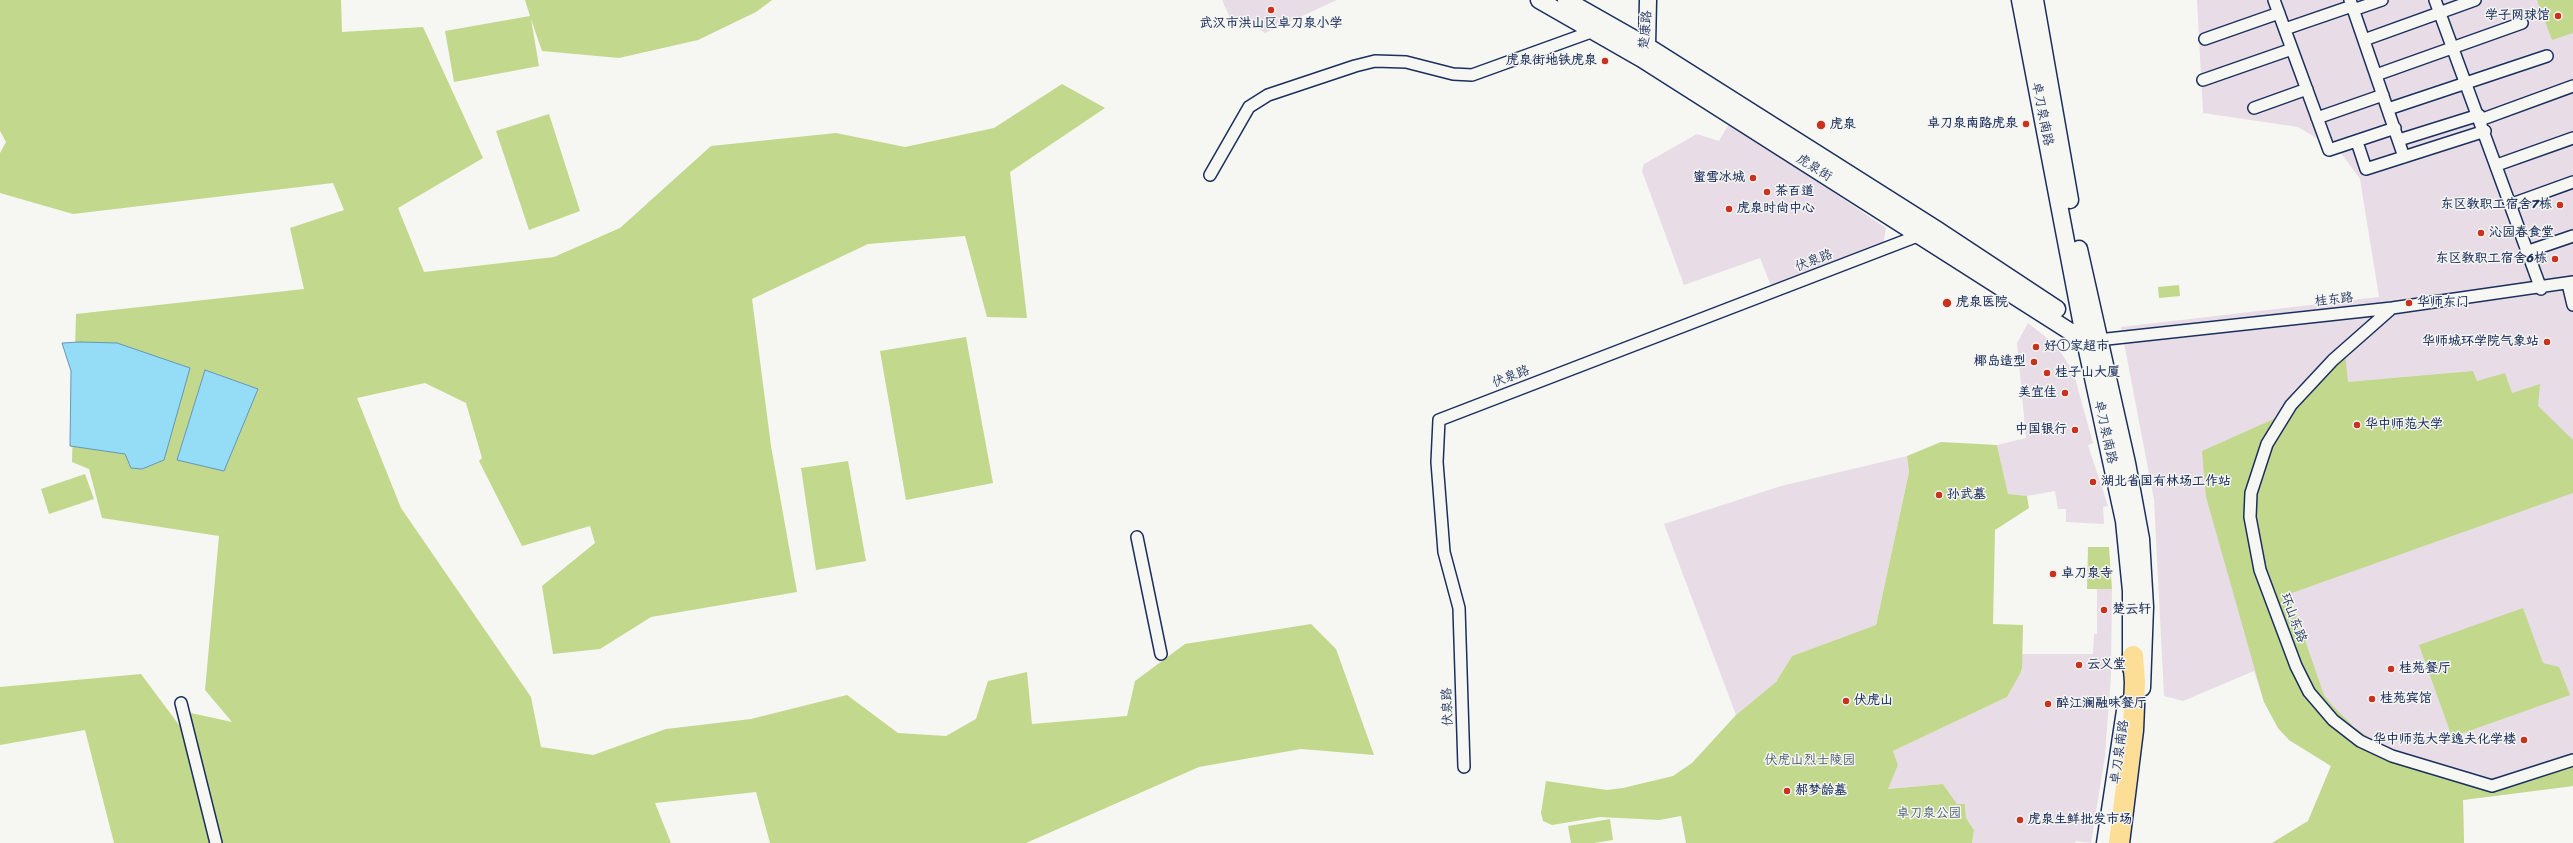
<!DOCTYPE html>
<html>
<head>
<meta charset="utf-8">
<style>
	body { margin:0 }
	canvas { display:block; background:#f6f6f2 }
</style>
</head>
<body>
<canvas width="2573" height="843"></canvas>
<script>
const context = document.querySelector('canvas').getContext('2d');
context.lineJoin = 'round';
function fillPath(path, color) { context.fillStyle = color; context.fill(path, 'evenodd'); }
const shape = rows => new Path2D(rows.map(r => 'M' + r).join(''));
function strokePath(path, color, width, dash) { context.strokeStyle = color; context.lineWidth = width; context.lineCap = dash ? 'butt' : 'round'; context.setLineDash(dash || []); context.stroke(path); }
function label(font, color, halo, rows, align = 'center') {
  context.font = font + ' Sriracha,"LXGW WenKai TC",sans-serif'; context.lineWidth = 3; context.setLineDash([]); context.textBaseline = 'middle'; context.strokeStyle = halo; context.fillStyle = color; for (const [text, x, y, turn = 0] of rows) {
    context.save(); context.translate(x, y); context.rotate((+turn || 0) * Math.PI / 180); context.textAlign = isNaN(turn) ? turn : align; if (halo) context.strokeText(text, 0, 0); context.fillText(text, 0, 0); context.restore();
  }
}
fillPath(shape([
	[1222,0,1337,0,1265,33,1246,20,1232,23],
	[2197,0,2573,0,2573,786,2463,800,2464,843,2272,843,2308,821,2331,766,2289,740,2278,728,2264,702,2254,671,2183,701,2164,696,2154,500,2121,327,2379,297,2360,179,2341,153,2298,127,2203,113],
	[1730,122,1886,228,1883,245,1771,286,1760,258,1684,285,1642,171,1644,164,1697,134,1719,141],
	[2028,323,2056,345,2073,371,2093,443,2088,445,2108,506,2103,507,2104,524,2066,522,2066,509,2058,509,2055,491,2027,496,2008,495,1997,445,2026,438,2017,343],
	[1907,456,1909,472,1876,625,1792,656,1776,682,1736,715,1664,524,1781,486],
	[2097,589,2112,589,2111,676,2105,756,2091,843,2076,841,2075,843,1972,843,1974,830,1966,818,1965,804,1957,804,1943,784,1887,789,1898,765,1893,751,2007,697,2022,670,2022,654,2093,654,2094,634,2097,634]
]), '#e8dde7');
fillPath(shape([
	[0,0,341,0,342,32,423,27,483,158,398,208,424,272,554,257,620,228,711,146,836,133,905,147,994,128,1062,84,1105,108,1010,172,1027,318,987,317,965,236,868,244,752,299,771,446,797,592,651,617,600,649,553,654,542,586,595,543,590,526,522,546,479,461,482,458,466,403,425,383,357,398,401,508,531,697,541,747,593,755,666,729,751,719,847,695,898,733,946,736,976,719,988,681,1027,672,1032,724,1127,716,1135,681,1185,644,1311,624,1336,649,1374,755,1301,749,1199,767,1026,843,770,843,756,792,655,803,671,843,114,843,85,730,0,745,0,687,141,674,182,729,191,713,232,722,205,690,219,536,102,518,89,469,72,462,76,314,304,289,290,228,344,210,333,183,73,214,0,193,0,153,6,142,0,131],
	[525,0,772,0,756,12,698,40,619,58,542,51,531,19,539,66,454,82,445,31,530,16],
	[2537,0,2573,0,2573,33,2552,40],
	[549,114,580,211,529,230,496,131],
	[2179,285,2180,296,2159,298,2158,287],
	[966,337,993,483,906,500,880,351],
	[2345,353,2348,382,2473,371,2477,381,2505,373,2512,393,2540,384,2538,406,2573,440,2573,493,2289,594,2324,695,2331,704,2354,727,2405,764,2435,775,2484,779,2573,766,2573,786,2463,800,2464,843,2272,843,2308,821,2331,766,2289,740,2278,728,2264,702,2206,497,2202,451,2296,409],
	[1941,442,1997,445,2008,494,2027,496,2029,508,1995,530,1993,624,2023,625,2022,669,2020,674,2007,697,1893,751,1898,765,1888,789,1943,784,1957,804,1965,804,1966,818,1974,830,1972,843,1686,843,1681,816,1659,820,1600,817,1552,825,1543,821,1541,813,1546,781,1607,790,1623,788,1673,776,1692,763,1736,715,1776,682,1792,656,1876,625,1909,472,1907,456],
	[848,461,866,561,816,570,801,468],
	[85,474,94,499,49,514,41,489],
	[2088,547,2109,547,2112,589,2087,589],
	[2523,608,2543,663,2559,667,2570,695,2452,737,2419,645],
	[1610,819,1613,840,1594,843,1571,843,1568,826]
]), '#c2d88d');
const water = shape([
	[80,342,117,343,190,368,164,460,142,469,131,468,125,454,70,446,71,371,62,343,80,342],
	[205,370,258,389,224,471,177,460,205,370]
]);
fillPath(water, '#95dcf7');
strokePath(water, '#6497ba', 1);
const street = shape([
	[2274,0,2329,150,2395,128],
	[2350,0,2404,157],
	[2435,0,2541,289],
	[2353,10,2382,0],
	[2285,29,2352,6],
	[2205,39,2279,13],
	[2364,40,2475,0],
	[2376,75,2522,23],
	[2203,80,2292,49],
	[2254,108,2307,89],
	[2388,109,2547,56],
	[2317,118,2383,95],
	[2480,120,2573,86],
	[2399,140,2479,115],
	[2357,142,2366,169,2485,131],
	[2497,165,2573,138],
	[1210,175,1249,107,1268,95,1355,66,1375,61,1406,62,1453,74,1472,75,1591,32],
	[2512,204,2573,182],
	[2529,251,2573,236],
	[2568,284,2573,305],
	[2392,308,2333,360,2291,405,2267,444,2251,493,2250,517,2260,570,2296,666,2309,692,2333,720,2360,741,2392,756,2492,786,2573,760],
	[2098,340,2392,308,2573,282],
	[1137,537,1161,654],
	[181,703,216,843],
	[1464,767,1459,608,1444,552,1437,462,1439,420,1920,235]
]);
const secondary = shape([
	[1539,0,1642,59,2085,341],
	[1566,0,1647,46,1936,229,2057,309],
	[2020,0,2085,341,2124,521,2131,591,2131,668],
	[2035,0,2070,200],
	[1644,54,1647,46,1648,0],
	[2079,249,2127,463,2141,539,2145,607,2142,688],
	[2105,843,2126,704]
]);
const highway = shape([
	[2119,843,2133,730,2135,682,2133,656]
]);
strokePath(street, '#1b2f5e', 14);
strokePath(secondary, '#1b2f5e', 19);
strokePath(highway, '#1b2f5e', 23);
strokePath(street, '#f6f6f2', 11);
strokePath(secondary, '#f6f6f2', 16);
strokePath(highway, '#fcde96', 20);
for (const [x, y, r, color] of [
	[1271,10,4,"#c8321e"],
	[2558,16,4,"#c8321e"],
	[1605,61,4,"#c8321e"],
	[2026,124,4,"#c8321e"],
	[1821,125,5,"#c8321e"],
	[1753,178,4,"#c8321e"],
	[1767,192,4,"#c8321e"],
	[2560,205,4,"#c8321e"],
	[1729,209,4,"#c8321e"],
	[2481,233,4,"#c8321e"],
	[2555,259,4,"#c8321e"],
	[1947,303,5,"#c8321e"],
	[2409,303,4,"#c8321e"],
	[2547,342,4,"#c8321e"],
	[2036,347,4,"#c8321e"],
	[2034,362,4,"#c8321e"],
	[2047,373,4,"#c8321e"],
	[2065,393,4,"#c8321e"],
	[2357,425,4,"#c8321e"],
	[2075,430,4,"#c8321e"],
	[2093,482,4,"#c8321e"],
	[1939,495,4,"#c8321e"],
	[2053,574,4,"#c8321e"],
	[2104,610,4,"#c8321e"],
	[2079,665,4,"#c8321e"],
	[2391,669,4,"#c8321e"],
	[2372,699,4,"#c8321e"],
	[1846,701,4,"#c8321e"],
	[2048,704,4,"#c8321e"],
	[2524,740,4,"#c8321e"],
	[1787,791,4,"#c8321e"],
	[2020,820,4,"#c8321e"]
]) { const dot = new Path2D(); dot.arc(x, y, r, 0, 2 * Math.PI); context.fillStyle = color; context.fill(dot); strokePath(dot, '#f6f6f2', 1.5); }
label('bold 13px', '#1b2f5e', '#f6f6f2', [
	["学子网球馆",2550,16,"right"],
	["武汉市洪山区卓刀泉小学",1271,24,"center"],
	["虎泉街地铁虎泉",1597,61,"right"],
	["卓刀泉南路虎泉",2018,124,"right"],
	["虎泉",1830,125],
	["蜜雪冰城",1745,178,"right"],
	["茶百道",1775,192],
	["东区教职工宿舍7栋",2552,205,"right"],
	["虎泉时尚中心",1737,209],
	["沁园春食堂",2489,233],
	["东区教职工宿舍6栋",2547,259,"right"],
	["虎泉医院",1956,303],
	["华师东门",2417,303],
	["华师城环学院气象站",2539,342,"right"],
	["好①家超市",2044,347],
	["椰岛造型",2026,362,"right"],
	["桂子山大厦",2055,373],
	["美宜佳",2057,393,"right"],
	["华中师范大学",2365,425],
	["中国银行",2067,430,"right"],
	["湖北省国有林场工作站",2101,482],
	["孙武墓",1947,495],
	["卓刀泉寺",2061,574],
	["楚云轩",2112,610],
	["云义堂",2087,665],
	["桂苑餐厅",2399,669],
	["桂苑宾馆",2380,699],
	["伏虎山",1854,701],
	["醉江澜融味餐厅",2056,704],
	["华中师范大学逸夫化学楼",2516,740,"right"],
	["郝梦龄墓",1795,791],
	["虎泉生鲜批发市场",2028,820]
], 'left');
label('13px', '#1b2f5e', '#f6f6f2', [
	["楚康路",1646,30,-85],
	["卓刀泉南路",2042,114,79],
	["虎泉街",1814,168,32],
	["伏泉路",1814,261,-21],
	["桂东路",2334,300,-6],
	["伏泉路",1511,377,-21],
	["卓刀泉南路",2105,432,78],
	["环山东路",2293,618,69],
	["伏泉路",1448,707,-92],
	["卓刀泉南路",2120,752,-82]
]);
label('13px', '#45596a', '#f6f6f2', [
	["伏虎山烈士陵园",1810,761],
	["卓刀泉公园",1929,814]
]);
</script>
</body>
</html>
